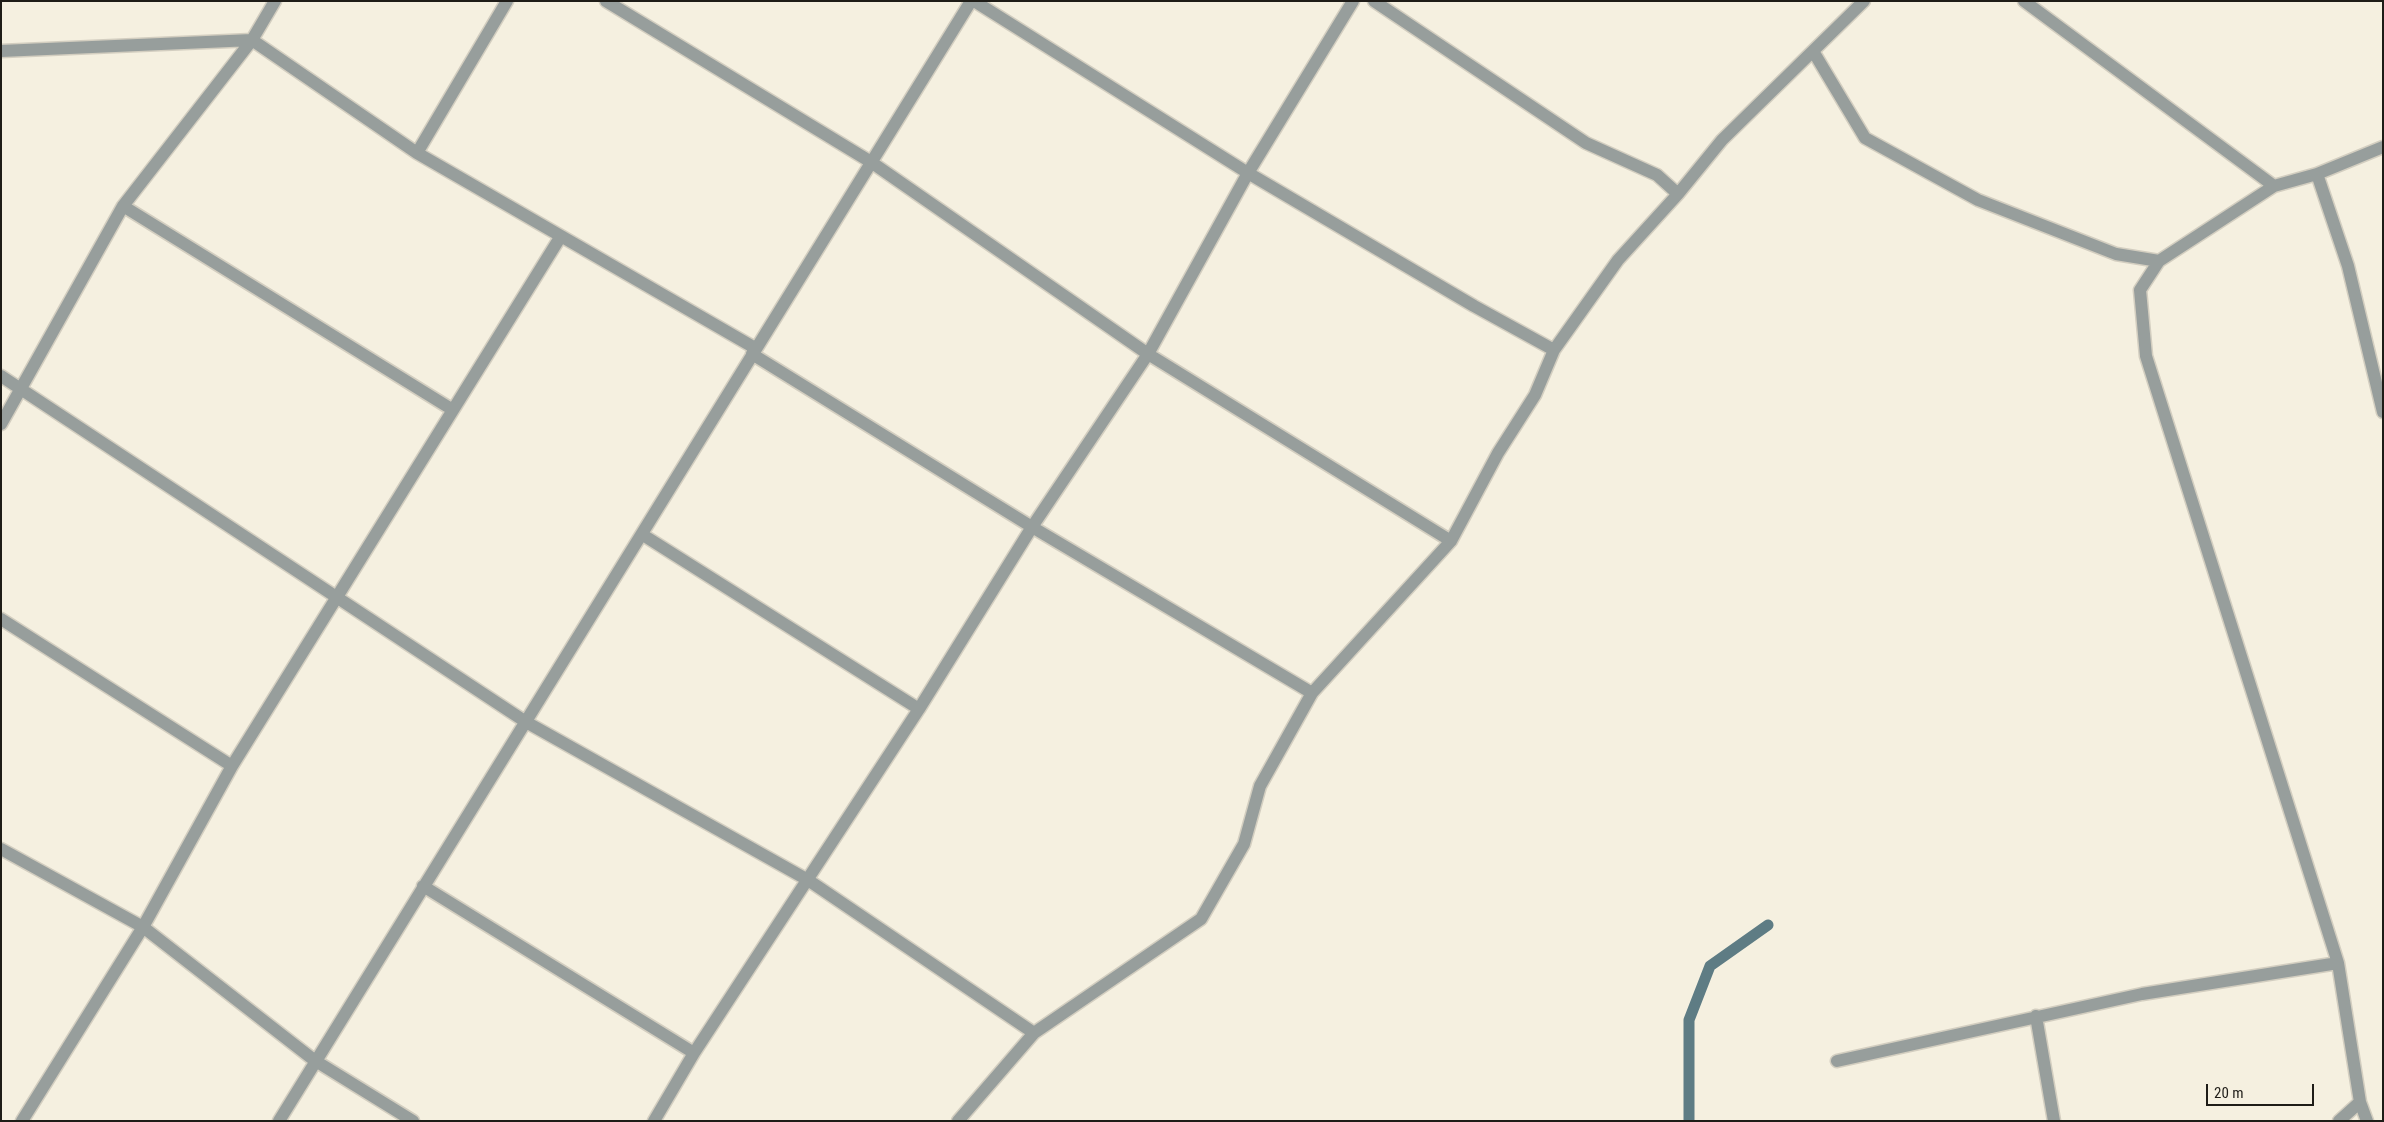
<!DOCTYPE html>
<html>
<head>
<meta charset="utf-8">
<style>
	body { margin:0 }
	#map { position:relative; width:2384px; height:1122px; overflow:hidden; background:#f5f0e0; font-family:"Roboto Condensed",sans-serif }
	canvas { display:block }
	.frame { position:absolute; inset:0; border:2px solid #1e1c17; pointer-events:none }
	.scale { position:absolute; left:2206px; top:1084px; width:108px; height:22px; box-sizing:border-box; border:2px solid #1e1c17; border-top:0; padding-left:6px; font-size:15px; line-height:18px; white-space:nowrap; color:#1e1c17; -webkit-text-stroke:4px #f5f0e0; paint-order:stroke }
</style>
</head>
<body>
<div id="map">
<canvas width="2384" height="1122"></canvas>
<div class="frame"></div>
<div class="scale">20 m</div>
</div>
<script>
const context = document.querySelector('canvas').getContext('2d');
context.lineJoin = 'round';
const shape = rows => new Path2D(rows.map(r => 'M' + r).join(''));
function strokePath(path, color, width, dash) { context.strokeStyle = color; context.lineWidth = width; context.lineCap = dash ? 'butt' : 'round'; context.setLineDash(dash || []); context.stroke(path); }
strokePath(shape([
	[1689,1121,1689,1020,1710,966,1768,925]
]), '#5e7c84', 11);
const minor = shape([
	[606,1,871,162,1148,354,1451,541],
	[974,1,1248,173,1474,306,1554,350],
	[1374,1,1586,143,1657,175,1678,194],
	[2024,1,2274,186],
	[1,51,252,40,417,153,755,348],
	[1813,51,1865,138,1978,200,2116,254,2159,261],
	[417,153,507,1],
	[2317,174,2348,266,2383,412],
	[123,206,453,410],
	[752,354,1032,527,1312,693],
	[1,376,526,722,808,880,1034,1033],
	[1,424,123,206,252,40,275,1],
	[643,535,919,709],
	[1,619,232,766],
	[1,849,143,927,22,1121],
	[423,886,694,1053],
	[2036,1016,2054,1121],
	[1837,1061,2142,994,2338,963],
	[279,1121,971,1],
	[413,1121,314,1060,143,927,232,766,561,236],
	[654,1121,694,1053,919,709,1032,527,1148,354,1248,173,1353,1],
	[958,1121,1034,1033,1201,919,1244,844,1260,786,1312,693,1451,541,1498,453,1535,395,1554,350,1618,260,1678,194,1722,140,1864,1],
	[2339,1121,2360,1102],
	[2367,1121,2360,1102,2338,963,2146,356,2140,290,2159,261,2274,186,2317,174,2383,147]
]);
strokePath(minor, '#d3cec0', 15);
strokePath(minor, '#979e9c', 12);
</script>
</body>
</html>
